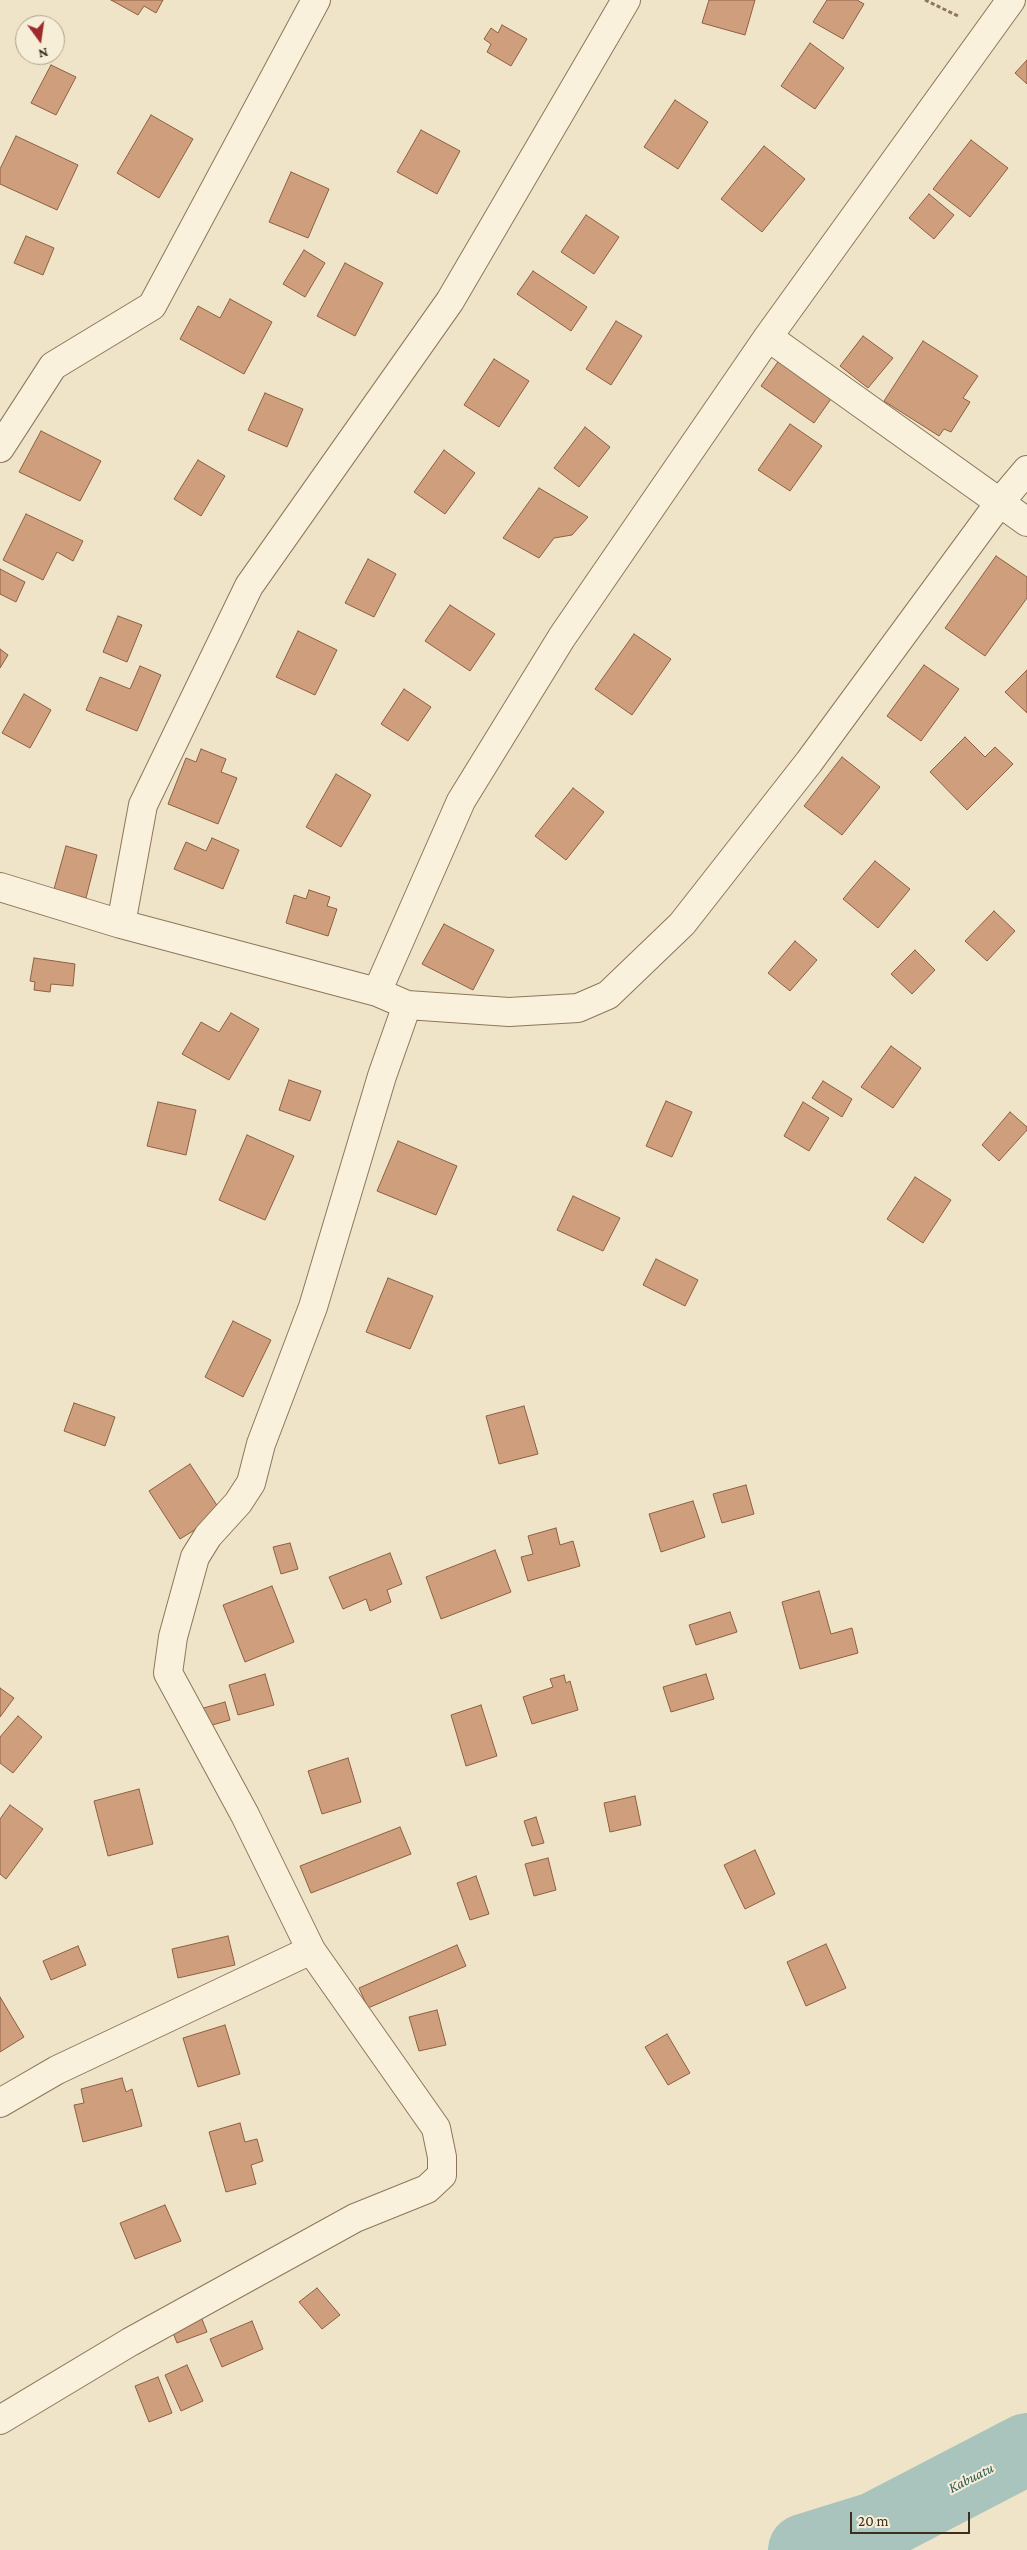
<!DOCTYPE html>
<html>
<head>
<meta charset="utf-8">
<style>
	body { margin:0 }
	#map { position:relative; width:1027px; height:2550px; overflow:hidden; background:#f0e4c8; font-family:"Crimson Pro",serif }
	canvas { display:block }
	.north { position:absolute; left:15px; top:15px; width:50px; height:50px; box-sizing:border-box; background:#f7eed8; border:1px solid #ada18e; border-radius:50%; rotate:166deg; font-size:14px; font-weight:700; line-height:20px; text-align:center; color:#3d2e20 }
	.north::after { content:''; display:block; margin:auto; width:18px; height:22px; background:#9e2a2b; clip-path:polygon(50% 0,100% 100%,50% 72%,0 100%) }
	.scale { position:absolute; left:850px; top:2512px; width:120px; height:22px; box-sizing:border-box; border:2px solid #3d2e20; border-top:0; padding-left:6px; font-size:15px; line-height:18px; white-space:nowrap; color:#3d2e20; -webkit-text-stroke:4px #f7eed8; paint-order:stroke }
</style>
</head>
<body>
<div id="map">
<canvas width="1027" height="2550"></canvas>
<div class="north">N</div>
<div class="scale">20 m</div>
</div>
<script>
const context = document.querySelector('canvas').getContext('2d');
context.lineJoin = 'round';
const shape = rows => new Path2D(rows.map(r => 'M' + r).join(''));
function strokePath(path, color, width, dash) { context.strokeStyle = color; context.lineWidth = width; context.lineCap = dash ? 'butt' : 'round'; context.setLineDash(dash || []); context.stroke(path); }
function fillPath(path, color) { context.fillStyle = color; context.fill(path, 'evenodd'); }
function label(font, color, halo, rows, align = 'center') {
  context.font = font + ' "Crimson Pro",serif'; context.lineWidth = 4; context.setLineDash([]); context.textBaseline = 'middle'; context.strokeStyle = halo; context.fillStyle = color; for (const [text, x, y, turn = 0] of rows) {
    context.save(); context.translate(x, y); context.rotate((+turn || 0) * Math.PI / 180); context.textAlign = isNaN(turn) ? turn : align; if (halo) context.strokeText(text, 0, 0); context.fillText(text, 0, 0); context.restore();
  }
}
strokePath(shape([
	[804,2550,875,2528,1027,2449]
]), '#a9c4bc', 72);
const building = shape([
	[111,0,163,0,156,13,144,6,138,15,111,0],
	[709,0,755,0,745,35,702,23,709,0],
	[827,0,857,0,864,4,843,39,813,22,827,0],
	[502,25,527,39,511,66,487,52,491,44,484,39,491,28,498,33,502,25],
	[810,43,844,68,815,109,781,86,810,43],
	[1027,60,1027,84,1015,73,1027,60],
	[51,65,76,77,56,115,31,103,51,65],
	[675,100,708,122,678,169,644,147,675,100],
	[151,115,193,139,159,198,117,173,151,115],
	[421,130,460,151,437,194,397,172,421,130],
	[16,136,78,165,57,210,0,184,0,169,16,136],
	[971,140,1008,168,970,217,933,189,971,140],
	[764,146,805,179,762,232,721,199,764,146],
	[291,172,329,189,308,238,269,222,291,172],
	[929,194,954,215,934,239,909,218,929,194],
	[586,215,619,237,594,274,561,252,586,215],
	[26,236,54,248,43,275,14,263,26,236],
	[304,250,325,263,305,297,283,284,304,250],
	[345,263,383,283,355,336,317,316,345,263],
	[533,271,587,307,571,331,517,294,533,271],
	[230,299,272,322,244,374,180,339,198,306,220,318,230,299],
	[616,321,642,336,611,385,586,369,616,321],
	[863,336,893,358,868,388,840,366,863,336],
	[923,341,978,376,963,398,970,402,951,432,944,429,939,436,884,401,923,341],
	[494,359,529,381,499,427,464,405,494,359],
	[780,359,833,396,814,423,761,386,780,359],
	[265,393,303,409,287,447,248,430,265,393],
	[790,424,822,446,790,491,758,470,790,424],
	[585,427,610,447,579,487,554,468,585,427],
	[41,431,101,461,80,501,19,472,41,431],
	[444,450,475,473,445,514,414,492,444,450],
	[198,460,225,476,201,516,174,499,198,460],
	[539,488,588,517,572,535,554,538,539,558,503,538,539,488],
	[26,514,83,541,73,561,57,552,43,580,3,560,26,514],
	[996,556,1027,577,1027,598,985,656,945,628,996,556],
	[368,559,396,574,374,617,345,603,368,559],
	[0,569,25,582,16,602,0,594,0,569],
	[450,605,495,634,470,671,425,641,450,605],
	[118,616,142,625,127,662,103,652,118,616],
	[298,631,337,650,315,695,276,677,298,631],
	[634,634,671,659,632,715,595,689,634,634],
	[0,649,8,655,0,668,0,649],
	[924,665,959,689,921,741,887,716,924,665],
	[140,666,161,675,137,731,86,710,100,677,130,689,140,666],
	[1027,670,1027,713,1005,692,1027,670],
	[404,689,431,707,408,741,381,724,404,689],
	[24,694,51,710,30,748,2,733,24,694],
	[965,737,985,757,995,747,1013,764,967,810,930,772,965,737],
	[201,749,226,759,221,772,237,778,218,824,168,804,186,758,196,762,201,749],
	[842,757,880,787,842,835,804,806,842,757],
	[336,774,371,795,341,847,306,827,336,774],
	[573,788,604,812,566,860,535,836,573,788],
	[212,838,239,850,223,889,174,869,186,842,206,851,212,838],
	[66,846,97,855,86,898,54,889,66,846],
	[875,861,910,889,878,928,843,899,875,861],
	[309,890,330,897,327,906,337,909,328,936,286,923,294,895,306,899,309,890],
	[994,911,1015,931,987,961,965,941,994,911],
	[444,924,494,950,473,990,422,964,444,924],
	[795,941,817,960,790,991,768,973,795,941],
	[915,950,935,970,912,994,891,974,915,950],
	[34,958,75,964,73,986,51,984,50,992,34,990,35,982,30,981,34,958],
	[231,1013,259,1029,229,1080,182,1054,201,1022,219,1032,231,1013],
	[891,1046,921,1068,893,1108,861,1087,891,1046],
	[289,1080,321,1091,310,1121,279,1110,289,1080],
	[823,1081,852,1099,842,1117,812,1098,823,1081],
	[666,1101,692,1112,672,1157,646,1146,666,1101],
	[158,1102,196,1110,186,1155,147,1146,158,1102],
	[803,1102,829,1118,809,1151,784,1136,803,1102],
	[1010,1112,1027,1127,1027,1130,999,1161,982,1145,1010,1112],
	[247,1135,294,1156,265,1220,219,1200,247,1135],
	[398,1141,457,1166,436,1215,377,1191,398,1141],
	[915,1177,951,1200,923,1243,887,1219,915,1177],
	[573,1196,620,1218,603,1251,557,1230,573,1196],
	[656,1259,698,1280,685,1306,643,1285,656,1259],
	[388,1278,433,1296,410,1349,366,1332,388,1278],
	[233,1321,271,1340,243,1397,205,1377,233,1321],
	[74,1403,115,1417,105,1446,64,1431,74,1403],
	[524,1406,538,1454,499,1464,486,1416,524,1406],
	[190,1464,222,1513,180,1539,149,1491,190,1464],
	[746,1485,754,1514,722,1523,713,1494,746,1485],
	[693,1501,705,1537,661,1552,649,1514,693,1501],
	[556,1528,560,1545,573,1541,580,1566,528,1581,521,1557,533,1554,528,1536,556,1528],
	[290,1543,298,1569,281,1574,273,1547,290,1543],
	[495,1550,511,1592,441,1619,426,1577,495,1550],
	[390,1553,402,1584,387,1590,391,1602,370,1611,366,1599,343,1609,329,1577,390,1553],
	[272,1586,294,1642,245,1662,223,1605,272,1586],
	[819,1591,831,1634,852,1628,858,1653,800,1669,782,1602,819,1591],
	[730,1612,737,1632,696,1645,689,1625,730,1612],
	[265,1674,274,1705,238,1715,229,1685,265,1674],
	[706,1674,714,1699,671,1712,663,1687,706,1674],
	[564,1675,566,1683,570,1681,578,1710,532,1724,523,1697,553,1687,550,1679,564,1675],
	[0,1688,14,1698,0,1717,0,1688],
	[225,1702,230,1720,198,1729,193,1711,225,1702],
	[481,1705,497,1756,466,1766,451,1715,481,1705],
	[18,1716,42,1737,13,1773,0,1763,0,1737,18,1716],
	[348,1758,361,1802,322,1814,308,1771,348,1758],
	[139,1789,153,1844,108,1856,94,1801,139,1789],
	[635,1796,641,1825,610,1832,604,1803,635,1796],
	[10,1805,43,1829,6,1879,0,1874,0,1819,10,1805],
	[536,1817,544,1843,532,1846,524,1821,536,1817],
	[400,1827,411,1854,311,1893,300,1866,400,1827],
	[755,1850,775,1894,745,1909,724,1865,755,1850],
	[548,1858,556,1890,534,1896,525,1864,548,1858],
	[476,1876,489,1914,470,1920,457,1883,476,1876],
	[228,1936,235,1965,178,1978,172,1949,228,1936],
	[826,1944,846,1988,806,2006,787,1962,826,1944],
	[457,1945,466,1966,368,2008,359,1988,457,1945],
	[78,1946,86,1965,51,1980,43,1961,78,1946],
	[0,1997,24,2037,0,2052,0,1997],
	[437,2010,446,2045,419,2051,409,2017,437,2010],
	[225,2025,240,2074,198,2087,183,2038,225,2025],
	[667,2034,690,2073,668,2085,645,2047,667,2034],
	[122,2078,126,2092,132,2089,142,2126,83,2142,74,2105,84,2103,81,2089,122,2078],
	[240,2123,245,2142,257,2139,263,2161,251,2165,256,2184,226,2192,209,2132,240,2123],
	[165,2205,181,2241,135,2259,120,2223,165,2205],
	[317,2288,340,2315,322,2329,299,2302,317,2288],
	[200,2314,207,2332,177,2343,170,2325,200,2314],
	[252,2321,263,2349,222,2367,210,2339,252,2321],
	[187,2365,203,2401,181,2411,165,2375,187,2365],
	[158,2377,172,2413,149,2422,135,2386,158,2377]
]);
fillPath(building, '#cf9f7d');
strokePath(building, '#8d5f41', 1);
const minor = shape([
	[768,337,1027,522],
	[0,448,53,366,152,306,316,0],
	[0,887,121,924,377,992,407,1005,509,1012,578,1008,608,995,682,924,809,762,1000,502,1027,470],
	[121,924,143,805,249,586,450,301,626,0],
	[377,992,461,801,562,637,768,337,1011,0],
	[0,2103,57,2070,311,1950],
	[0,2420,130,2342,355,2218,427,2189,442,2175,442,2157,436,2128,311,1950,245,1815,168,1673,173,1637,195,1557,208,1536,238,1503,251,1483,261,1444,313,1307,382,1076,407,1005]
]);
strokePath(minor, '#8d765c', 30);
strokePath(shape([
	[925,0,958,16]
]), '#8d765c', 3, [4, 2.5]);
strokePath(minor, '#faf1dc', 28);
label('italic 15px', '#2f5d5a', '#f7eed8', [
	["Kabuatu",971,2478,-27]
]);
</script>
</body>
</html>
